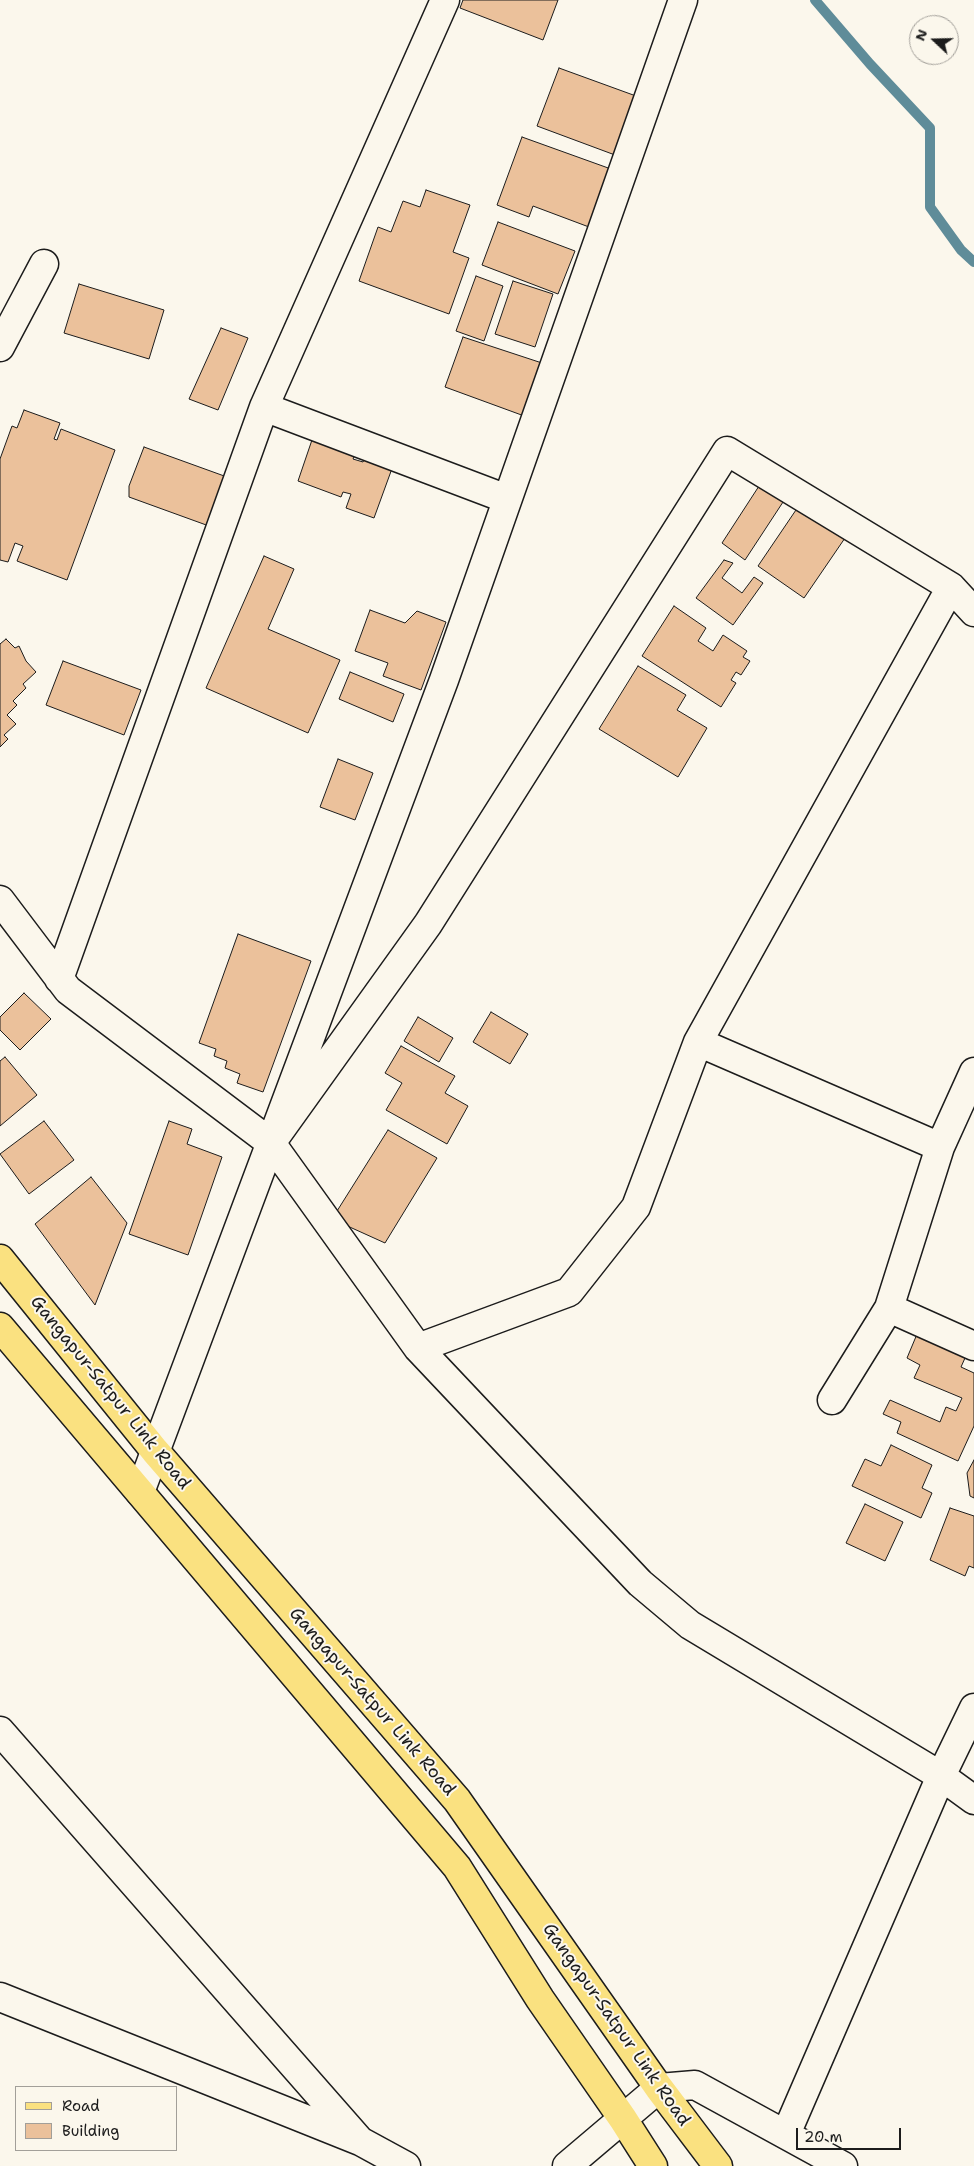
<!DOCTYPE html>
<html>
<head>
<meta charset="utf-8">
<style>
	body { margin:0 }
	#map { position:relative; width:974px; height:2166px; overflow:hidden; background:#fbf7ec; font-family:"Shantell Sans",sans-serif }
	canvas { display:block }
	.legend { position:absolute; left:15px; top:2086px; width:162px; height:65px; box-sizing:border-box; background:#fbf7ec; border:1px solid #a29f99; margin:0; padding:6px 9px; list-style:none; font-size:15px; color:#1c1c1c }
	.legend li { display:flex; align-items:center; gap:10px; height:25px }
	.legend b { width:25px; border:1px solid #a29f99 }
	.north { position:absolute; left:909px; top:15px; width:50px; height:50px; box-sizing:border-box; background:#fbf7ec; border:1px solid #a29f99; border-radius:50%; rotate:291deg; font-size:14px; font-weight:700; line-height:20px; text-align:center; color:#1c1c1c }
	.north::after { content:''; display:block; margin:auto; width:18px; height:22px; background:#1c1c1c; clip-path:polygon(50% 0,100% 100%,50% 72%,0 100%) }
	.scale { position:absolute; left:796px; top:2128px; width:105px; height:22px; box-sizing:border-box; border:2px solid #1c1c1c; border-top:0; padding-left:6px; font-size:15px; line-height:18px; white-space:nowrap; color:#1c1c1c; -webkit-text-stroke:4px #fbf7ec; paint-order:stroke }
</style>
</head>
<body>
<div id="map">
<canvas width="974" height="2166"></canvas>
<ul class="legend">
<li><b style="height:6px;background:#fae180"></b>Road</li>
<li><b style="height:14px;background:#ebc19b"></b>Building</li>
</ul>
<div class="north">N</div>
<div class="scale">20 m</div>
</div>
<script>
const context = document.querySelector('canvas').getContext('2d');
context.lineJoin = 'round';
const shape = rows => new Path2D(rows.map(r => 'M' + r).join(''));
function strokePath(path, color, width, dash) { context.strokeStyle = color; context.lineWidth = width; context.lineCap = dash ? 'butt' : 'round'; context.setLineDash(dash || []); context.stroke(path); }
function fillPath(path, color) { context.fillStyle = color; context.fill(path, 'evenodd'); }
function label(font, color, halo, rows, align = 'center') {
  context.font = font + ' "Shantell Sans",sans-serif'; context.lineWidth = 4; context.setLineDash([]); context.textBaseline = 'middle'; context.strokeStyle = halo; context.fillStyle = color; for (const [text, x, y, turn = 0] of rows) {
    context.save(); context.translate(x, y); context.rotate((+turn || 0) * Math.PI / 180); context.textAlign = isNaN(turn) ? turn : align; if (halo) context.strokeText(text, 0, 0); context.fillText(text, 0, 0); context.restore();
  }
}
strokePath(shape([
	[815,0,870,64,930,128,930,207,961,250,974,262]
]), '#5f8c99', 10);
const building = shape([
	[463,0,558,0,543,40,460,8,463,0],
	[559,68,636,96,615,155,537,126,559,68],
	[522,137,611,169,589,227,533,206,529,217,497,205,522,137],
	[426,190,470,205,453,252,469,258,449,314,359,281,378,227,391,232,403,201,420,207,426,190],
	[498,222,575,251,558,294,482,265,498,222],
	[476,276,503,286,484,341,456,331,476,276],
	[513,281,553,294,535,347,495,334,513,281],
	[79,284,164,310,149,359,64,333,79,284],
	[221,328,248,338,218,410,189,399,221,328],
	[463,337,545,364,527,417,445,387,463,337],
	[24,410,60,423,54,439,57,440,61,429,115,450,67,580,17,561,23,546,15,543,8,562,0,560,0,459,12,426,17,428,24,410],
	[314,434,357,450,353,459,363,462,367,453,394,463,374,518,346,508,351,494,343,492,341,497,298,481,314,434],
	[144,447,227,477,209,526,129,497,129,486,144,447],
	[761,483,785,499,745,560,722,543,761,483],
	[798,507,845,538,804,598,758,566,798,507],
	[264,556,294,569,268,629,340,660,308,733,206,688,264,556],
	[724,560,733,563,722,578,742,593,754,577,763,583,733,625,696,598,724,560],
	[674,606,706,628,698,641,713,651,723,635,747,651,743,657,750,661,741,675,736,672,731,680,736,683,721,707,642,656,674,606],
	[370,610,405,623,417,611,446,622,421,690,383,676,388,663,355,651,370,610],
	[6,639,15,648,19,646,26,661,36,672,23,684,26,688,13,701,17,705,7,715,16,724,4,735,8,739,0,747,0,644,6,639],
	[63,661,141,690,124,735,46,705,63,661],
	[638,666,686,695,677,710,707,728,678,777,599,729,638,666],
	[350,672,404,694,393,722,339,699,350,672],
	[338,759,373,773,355,820,320,807,338,759],
	[238,934,311,961,263,1092,237,1083,240,1074,225,1068,227,1061,214,1056,216,1049,199,1043,238,934],
	[24,993,51,1019,20,1050,0,1030,0,1017,24,993],
	[491,1012,528,1034,510,1064,473,1042,491,1012],
	[418,1017,453,1038,439,1062,404,1041,418,1017],
	[401,1046,455,1076,445,1093,468,1106,447,1144,386,1110,402,1083,385,1073,401,1046],
	[5,1057,37,1095,0,1126,0,1061,5,1057],
	[44,1121,74,1160,29,1194,0,1154,44,1121],
	[169,1121,192,1129,187,1144,222,1157,188,1255,129,1234,169,1121],
	[388,1130,437,1158,385,1243,332,1219,388,1130],
	[91,1177,127,1223,95,1305,35,1224,91,1177],
	[920,1327,969,1349,961,1367,974,1373,974,1426,958,1461,897,1433,901,1422,883,1414,890,1400,940,1422,946,1407,956,1411,962,1398,914,1378,920,1365,907,1358,920,1327],
	[891,1445,932,1465,922,1488,932,1493,921,1518,852,1486,865,1459,881,1466,891,1445],
	[974,1460,974,1498,970,1496,967,1473,974,1460],
	[865,1504,903,1522,885,1561,846,1543,865,1504],
	[950,1508,974,1516,974,1568,969,1566,965,1576,930,1560,950,1508]
]);
fillPath(building, '#ebc19b');
strokePath(building, '#1c1c1c', 1);
const minor = shape([
	[0,347,44,264],
	[264,407,507,499],
	[951,587,974,612],
	[0,900,68,990,271,1143,418,1348,640,1583,690,1625,941,1776,974,1800],
	[59,979,264,407,445,0],
	[698,1042,940,1147,889,1308,832,1400],
	[271,1143,428,924,727,451,951,587,698,1042,636,1207,569,1292,418,1348],
	[940,1147,974,1072],
	[889,1308,974,1346],
	[140,1492,444,680,683,0],
	[0,1731,360,2141],
	[0,1997,360,2141,406,2166],
	[786,2134,941,1776,974,1708],
	[567,2166,659,2088,695,2085,843,2166]
]);
const major = shape([
	[0,1259,155,1451,457,1800,659,2088,718,2166],
	[0,1327,457,1867,540,1999,623,2119,653,2166]
]);
strokePath(minor, '#1c1c1c', 31);
strokePath(major, '#1c1c1c', 31);
strokePath(minor, '#fbf7ec', 28);
strokePath(major, '#fae180', 28);
label('18px', '#1c1c1c', '#fbf7ec', [
	["Gangapur-Satpur Link Road",110,1393,51],
	["Gangapur-Satpur Link Road",372,1702,49],
	["Gangapur-Satpur Link Road",616,2025,55]
]);
</script>
</body>
</html>
